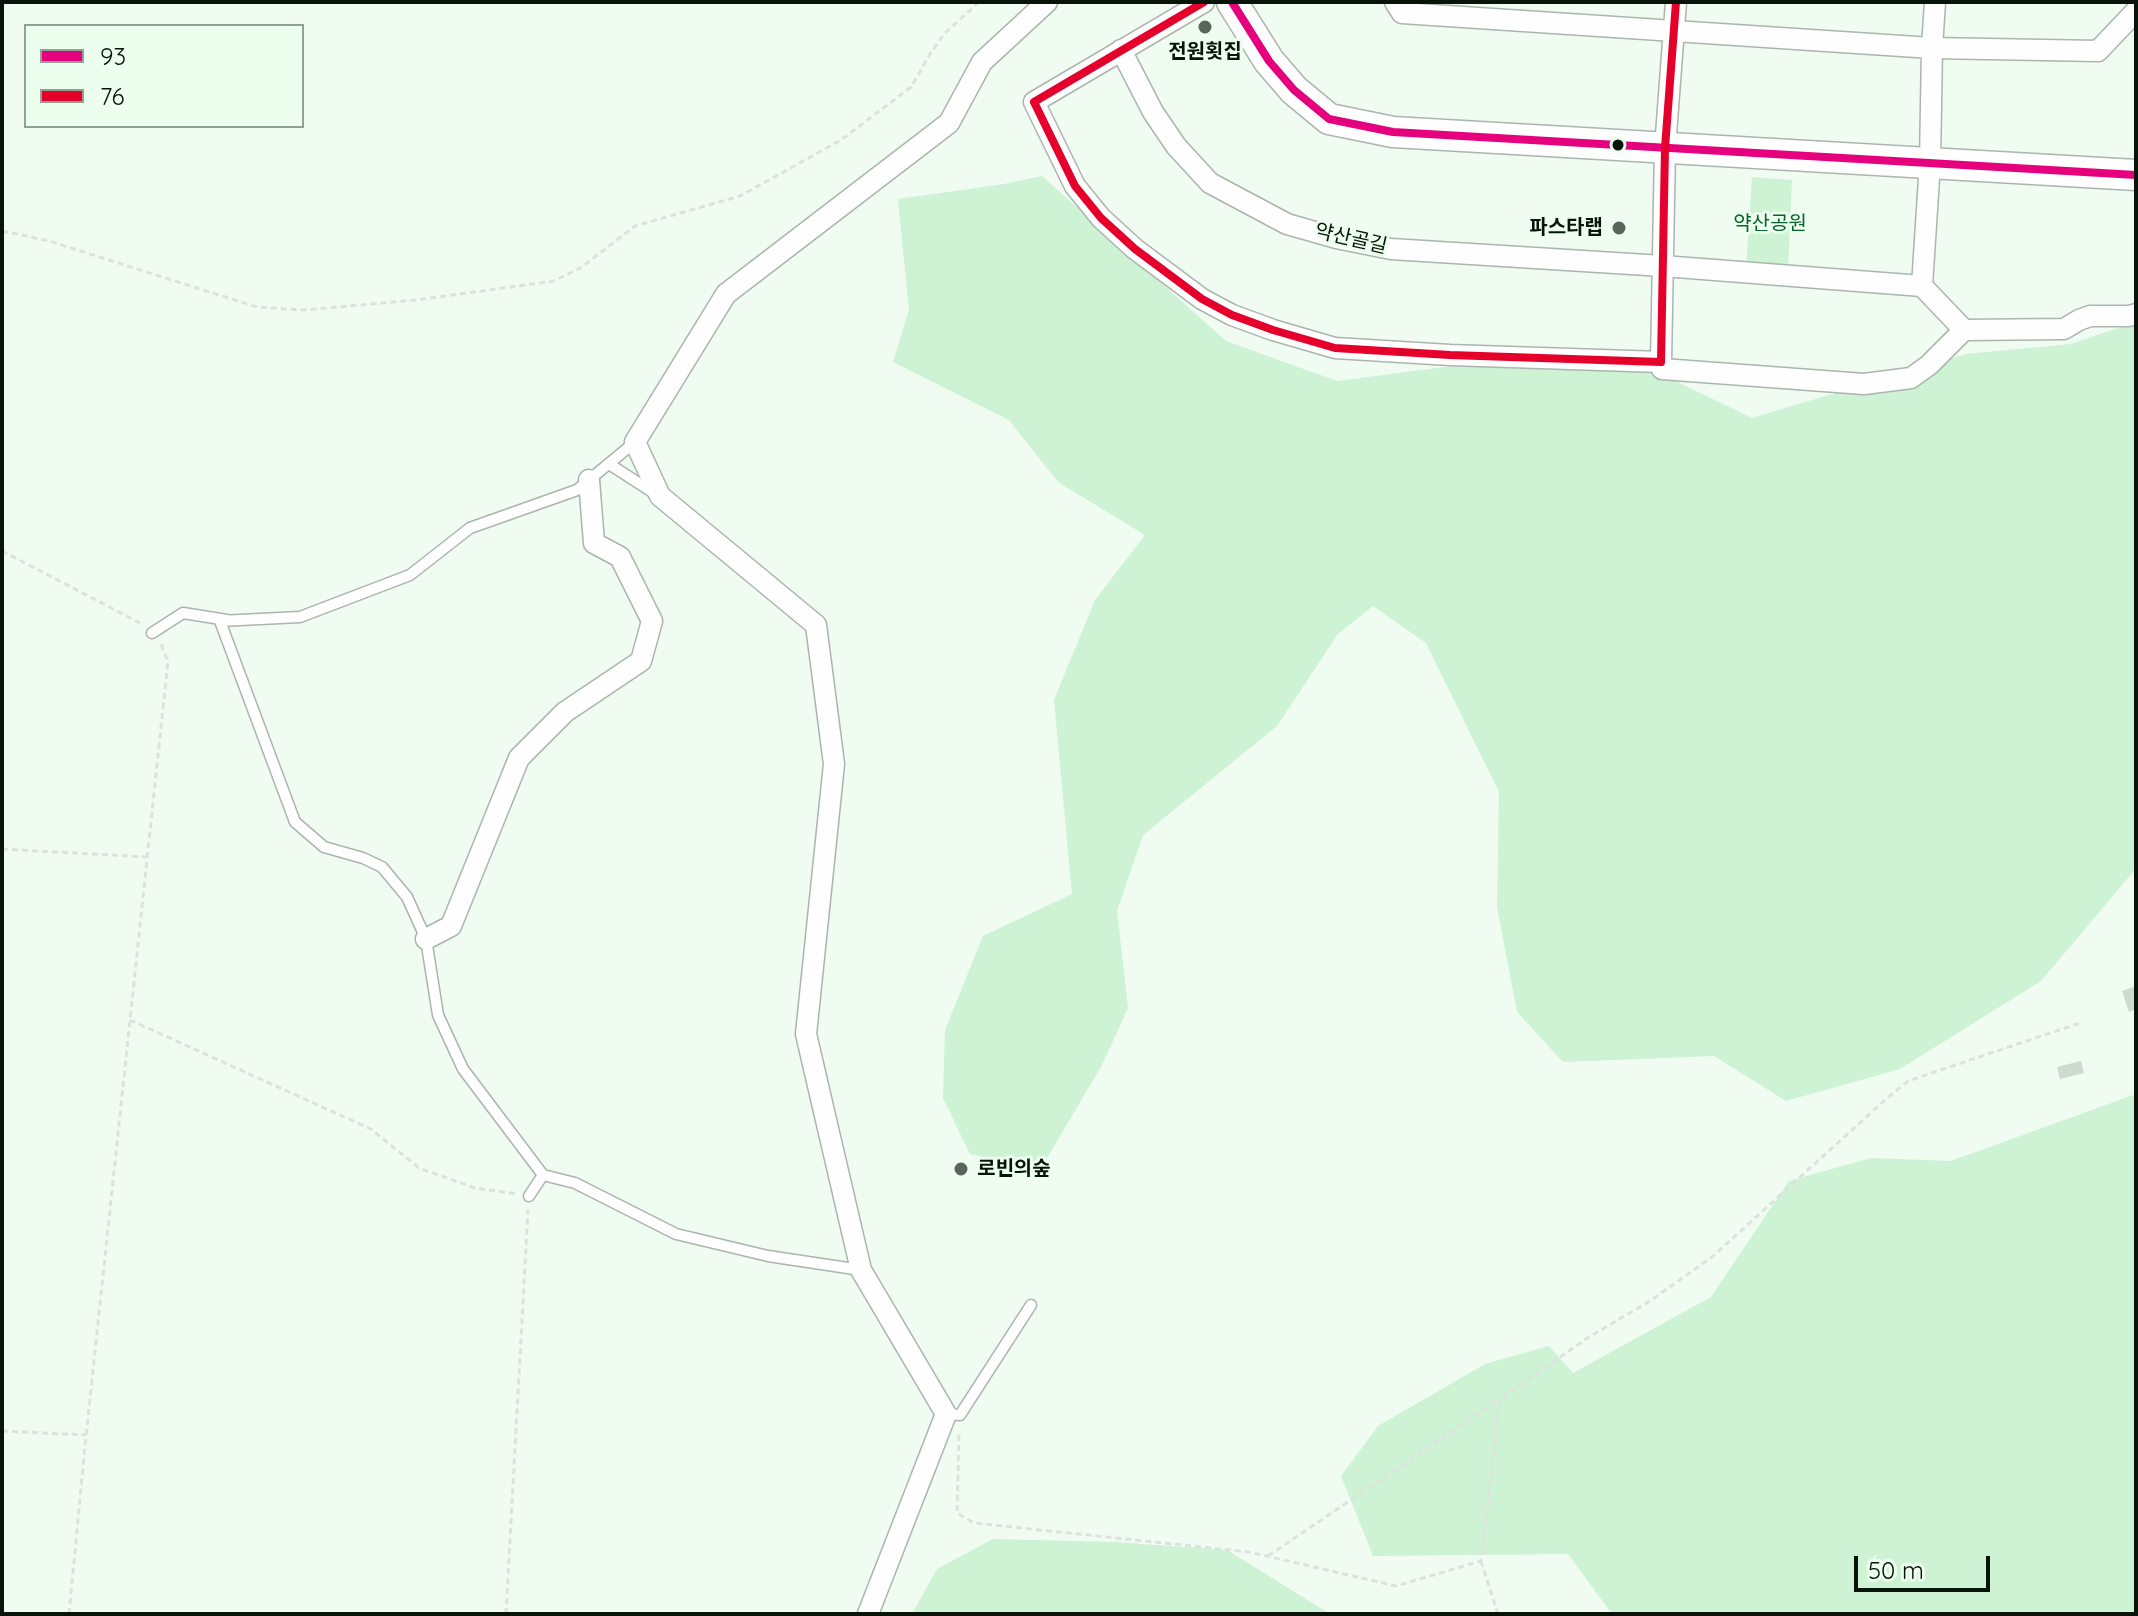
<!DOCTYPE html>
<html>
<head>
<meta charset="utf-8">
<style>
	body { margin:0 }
	#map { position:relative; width:2138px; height:1616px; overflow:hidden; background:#f0fbf2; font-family:Quicksand,sans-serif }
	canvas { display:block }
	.frame { position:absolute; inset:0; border:4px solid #08130a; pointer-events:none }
	.legend { position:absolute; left:24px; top:24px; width:280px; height:104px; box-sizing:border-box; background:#ecffef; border:2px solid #91a193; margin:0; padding:10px 14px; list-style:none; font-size:24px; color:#08130a }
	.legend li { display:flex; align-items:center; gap:16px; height:40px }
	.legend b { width:40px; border:2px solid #91a193 }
	.scale { position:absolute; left:1854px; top:1556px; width:136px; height:36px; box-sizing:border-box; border:4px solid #08130a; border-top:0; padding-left:10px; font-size:24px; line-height:28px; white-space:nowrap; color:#08130a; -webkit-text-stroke:6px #ecffef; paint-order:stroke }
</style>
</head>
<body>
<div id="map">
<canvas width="2138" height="1616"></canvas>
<div class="frame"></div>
<ul class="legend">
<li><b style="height:10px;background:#e5007d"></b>93</li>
<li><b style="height:10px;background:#e4002b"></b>76</li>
</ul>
<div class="scale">50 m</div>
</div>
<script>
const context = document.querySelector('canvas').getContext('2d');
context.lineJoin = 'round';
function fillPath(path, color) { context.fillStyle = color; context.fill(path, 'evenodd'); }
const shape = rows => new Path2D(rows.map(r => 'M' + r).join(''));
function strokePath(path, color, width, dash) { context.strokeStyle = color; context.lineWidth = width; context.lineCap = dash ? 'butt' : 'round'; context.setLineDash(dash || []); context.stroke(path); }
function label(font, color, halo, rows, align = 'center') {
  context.font = font + ' Quicksand,"Noto Sans KR",sans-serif'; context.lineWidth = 6; context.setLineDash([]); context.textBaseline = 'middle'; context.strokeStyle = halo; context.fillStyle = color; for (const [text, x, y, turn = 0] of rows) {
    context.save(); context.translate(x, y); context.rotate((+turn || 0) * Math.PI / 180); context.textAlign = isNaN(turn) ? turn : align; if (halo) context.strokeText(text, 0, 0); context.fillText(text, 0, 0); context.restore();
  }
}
fillPath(shape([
	[1042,176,1226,341,1337,381,1553,353,1661,374,1752,418,1966,354,2071,344,2136,322,2136,871,2133,872,2041,981,1900,1069,1786,1101,1714,1056,1563,1062,1517,1012,1497,907,1499,792,1426,643,1373,606,1338,634,1277,726,1143,835,1117,911,1128,1008,1101,1067,1041,1168,970,1154,943,1098,945,1030,983,936,1072,894,1054,700,1095,600,1145,535,1058,482,1009,420,893,362,909,310,898,199,1004,184],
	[1752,177,1792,180,1788,272,1746,267],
	[2136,1094,2136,1614,1612,1614,1568,1554,1373,1556,1341,1476,1378,1426,1485,1364,1549,1346,1573,1373,1711,1297,1789,1181,1871,1158,1951,1161],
	[993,1539,1115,1542,1227,1550,1330,1614,912,1614,937,1569]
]), '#cdf2d4');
fillPath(shape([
	[2136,986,2136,1009,2129,1012,2122,991],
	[2081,1061,2084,1073,2060,1079,2057,1067]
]), '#ced9d0');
const lane = shape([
	[635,442,577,490,470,528,410,575,300,617,220,621,295,822,324,847,363,858,382,867,407,897,426,939,438,1015,463,1069,543,1175,575,1183,676,1234,768,1256,861,1270],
	[609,464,654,493],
	[152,633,183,613,227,620],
	[529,1196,543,1175],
	[946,1414,960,1415,1031,1305]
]);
const street = shape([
	[1204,2,1034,102,1075,186,1101,218,1135,249,1202,299,1232,315,1273,330,1335,348,1450,355,1661,362,1665,148,1676,2],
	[1395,2,1402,13,1932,48,2098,51,2136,11],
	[1121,50,1153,112,1176,146,1210,183,1287,224,1336,238,1391,249,1663,266,1922,286,1964,330],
	[1922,286,1930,163,1932,48,1935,2],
	[1661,362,1662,369,1864,384,1911,378,1929,365,1964,330,2064,329,2079,320,2090,316,2129,316,2136,314],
	[426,939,451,926,519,758,565,712,641,661,652,621,620,557,594,543,589,480],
	[868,1614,946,1414,861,1270,806,1034,834,764,816,625,660,496,635,442,726,294,949,123,982,62,1047,2]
]);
const secondary = shape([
	[1232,2,1269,61,1294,90,1329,119,1393,132,2136,175]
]);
strokePath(lane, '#abb5ad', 13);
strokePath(street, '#abb5ad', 23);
strokePath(secondary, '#abb5ad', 33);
strokePath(shape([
	[2,232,8,232,49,241,257,307,304,310,416,300,554,281,582,267,635,226,740,196,841,140,911,87,930,54,944,34,979,2],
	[2,551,140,623],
	[2,849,147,857],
	[130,1020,371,1129,419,1168,475,1188,517,1194],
	[2,1431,86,1435],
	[959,1435,957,1513,974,1523,1249,1552,1396,1586,1481,1561,1500,1399,1589,1337,1650,1301,1712,1257,1884,1101,1908,1081,2080,1023],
	[1268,1556,1500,1399],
	[1481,1561,1498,1614],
	[69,1614,85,1446,168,661,160,642],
	[506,1614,528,1210]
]), '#dee2df', 3, [6, 4]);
strokePath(lane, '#fdfefd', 10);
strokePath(street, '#fdfefd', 20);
strokePath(secondary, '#fdfefd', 30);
strokePath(shape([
	[1232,2,1269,61,1294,90,1329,119,1393,132,2136,175]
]), '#e5007d', 8);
strokePath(shape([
	[1204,2,1034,102,1075,186,1101,218,1135,249,1202,299,1232,315,1273,330,1335,348,1450,355,1661,362,1665,148,1676,2]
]), '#e4002b', 8);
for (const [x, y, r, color] of [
	[1205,27,8,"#59645b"],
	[1618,145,7,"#08130a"],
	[1619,228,8,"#59645b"],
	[961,1169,8,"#59645b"]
]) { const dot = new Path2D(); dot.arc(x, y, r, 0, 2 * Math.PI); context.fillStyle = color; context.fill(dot); strokePath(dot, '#ecffef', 3); }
label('bold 20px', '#08130a', '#ecffef', [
	["전원횟집",1205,52],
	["파스타랩",1603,228,"right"],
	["로빈의숲",977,1169,"left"]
]);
label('20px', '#0a622d', '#ecffef', [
	["약산공원",1770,224]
]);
label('20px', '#08130a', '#ecffef', [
	["약산골길",1351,239,13]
]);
</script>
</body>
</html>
